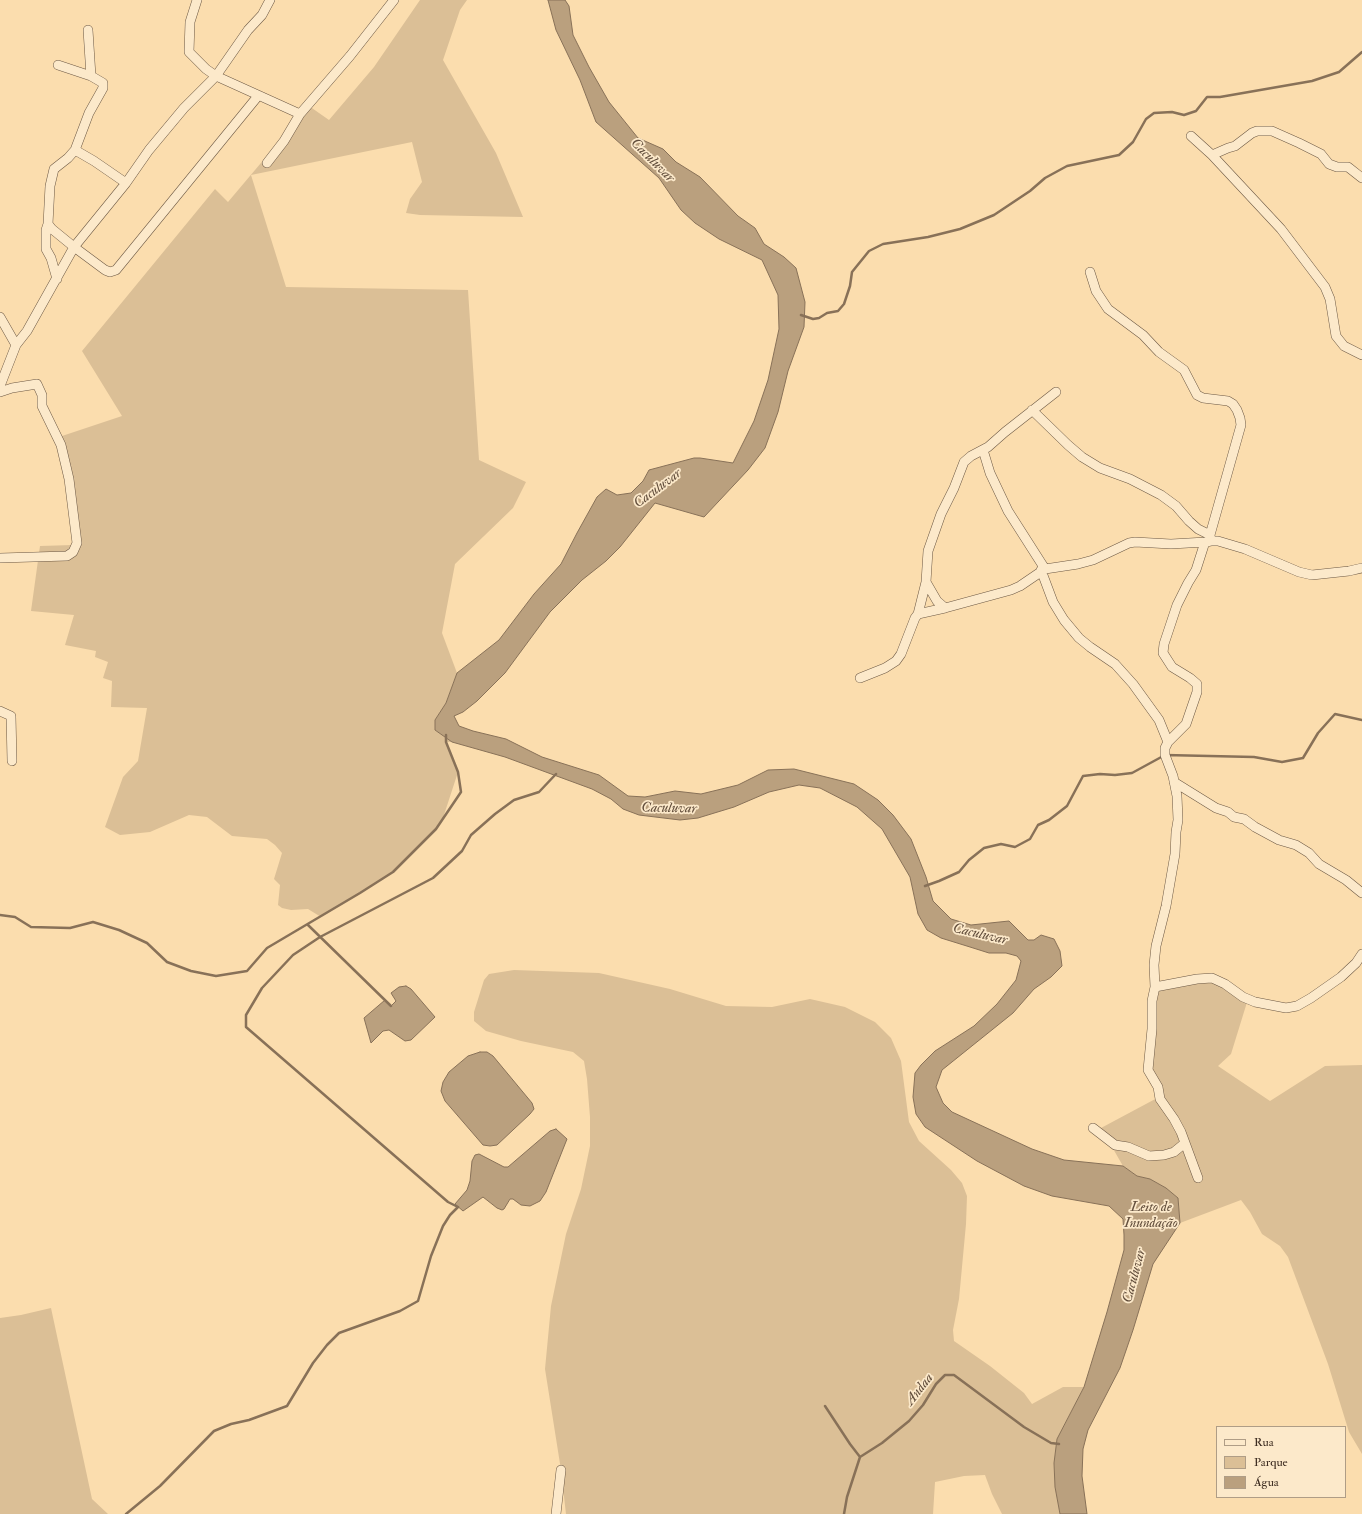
<!DOCTYPE html>
<html>
<head>
<meta charset="utf-8">
<style>
	body { margin:0 }
	#map { position:relative; width:1362px; height:1514px; overflow:hidden; background:#fbddae; font-family:"IM FELL Double Pica",serif }
	canvas { display:block }
	.legend { position:absolute; left:1216px; top:1426px; width:130px; height:72px; box-sizing:border-box; background:#fce9ca; border:1px solid #af9d86; margin:0; padding:5px 7px; list-style:none; font-size:12px; color:#3c2b20 }
	.legend li { display:flex; align-items:center; gap:8px; height:20px }
	.legend b { width:20px; border:1px solid #af9d86 }
</style>
</head>
<body>
<div id="map">
<canvas width="1362" height="1514"></canvas>
<ul class="legend">
<li><b style="height:5px;background:#fce9ca"></b>Rua</li>
<li><b style="height:11px;background:#dbbf96"></b>Parque</li>
<li><b style="height:11px;background:#baa07e"></b>Água</li>
</ul>
</div>
<script>
const context = document.querySelector('canvas').getContext('2d');
context.lineJoin = 'round';
function fillPath(path, color) { context.fillStyle = color; context.fill(path, 'evenodd'); }
const shape = rows => new Path2D(rows.map(r => 'M' + r).join(''));
function strokePath(path, color, width, dash) { context.strokeStyle = color; context.lineWidth = width; context.lineCap = dash ? 'butt' : 'round'; context.setLineDash(dash || []); context.stroke(path); }
function label(font, color, halo, rows, align = 'center') {
  context.font = font + ' "IM FELL Double Pica",serif'; context.lineWidth = 3.5; context.setLineDash([]); context.textBaseline = 'middle'; context.strokeStyle = halo; context.fillStyle = color; for (const [text, x, y, turn = 0] of rows) {
    context.save(); context.translate(x, y); context.rotate((+turn || 0) * Math.PI / 180); context.textAlign = isNaN(turn) ? turn : align; if (halo) context.strokeText(text, 0, 0); context.fillText(text, 0, 0); context.restore();
  }
}
fillPath(shape([
	[420,0,467,0,460,10,443,60,496,153,523,217,420,215,406,213,410,199,422,182,412,142,251,175,286,287,468,290,479,460,526,482,513,508,455,564,442,633,457,673,446,703,435,720,435,730,452,742,446,742,458,772,443,818,436,829,393,872,321,917,308,909,291,910,282,908,278,905,280,885,274,879,282,853,275,845,267,839,232,836,207,817,189,815,150,832,120,835,105,827,123,777,138,761,147,708,111,707,112,681,103,678,108,662,95,657,96,651,65,645,74,615,31,611,40,546,73,545,68,494,56,438,122,416,82,351,215,189,228,202,309,106,329,120,374,67],
	[514,970,599,973,670,989,726,1006,772,1007,810,999,845,1007,875,1022,891,1038,901,1061,909,1122,919,1141,951,1170,962,1183,967,1196,966,1224,959,1299,953,1330,954,1341,990,1366,1024,1393,1032,1404,1063,1387,1084,1387,1057,1439,1054,1463,1055,1486,1060,1514,1002,1514,992,1494,985,1475,964,1476,935,1482,933,1514,566,1514,561,1470,545,1369,551,1306,566,1234,581,1189,590,1146,590,1117,587,1079,584,1061,573,1052,521,1041,486,1031,474,1021,474,1012,484,980,489,974],
	[1212,978,1248,999,1231,1054,1218,1066,1270,1101,1325,1066,1362,1065,1362,1454,1349,1432,1328,1364,1288,1257,1280,1246,1262,1234,1250,1212,1241,1200,1180,1223,1178,1198,1166,1188,1150,1179,1137,1176,1123,1166,1101,1128,1159,1097,1149,1074,1155,987],
	[51,1308,92,1499,108,1514,0,1514,0,1318,21,1315]
]), '#dbbf96');
const water = shape([
	[548,0,565,0,569,6,573,35,589,67,609,102,638,138,663,149,676,162,700,177,738,216,755,228,764,244,784,257,796,268,805,302,804,327,788,371,778,412,765,448,748,470,704,517,655,503,620,547,606,561,582,580,550,612,505,673,477,701,463,712,454,716,459,726,473,731,506,739,542,757,599,775,628,796,645,797,675,791,701,794,738,785,768,770,794,769,854,784,878,800,893,815,911,839,926,877,933,901,951,919,971,925,1009,921,1028,940,1034,940,1041,935,1054,939,1060,951,1062,966,1051,977,1034,989,1013,1013,942,1070,936,1087,943,1103,952,1112,1032,1149,1064,1160,1123,1166,1137,1176,1150,1179,1166,1188,1178,1198,1180,1223,1153,1264,1133,1330,1120,1368,1088,1430,1083,1449,1082,1476,1087,1514,1060,1514,1055,1487,1054,1463,1057,1439,1084,1387,1107,1312,1124,1250,1124,1235,1123,1219,1109,1206,1052,1196,1024,1186,977,1161,925,1127,916,1114,913,1097,915,1073,921,1065,935,1051,974,1026,997,1004,1016,980,1021,961,1017,956,1006,953,989,953,970,947,941,938,927,930,918,914,910,877,882,829,857,807,820,788,799,785,769,792,734,807,698,818,680,820,639,815,623,809,611,799,592,789,505,757,452,742,435,730,435,720,446,703,457,673,499,640,534,594,561,564,577,533,597,497,606,489,617,495,631,493,643,481,649,470,694,458,700,458,733,463,754,421,768,380,779,329,778,295,762,260,719,239,695,223,681,210,659,178,596,122,580,80,556,30,548,0],
	[406,986,411,989,435,1017,411,1040,405,1041,389,1030,383,1031,371,1043,364,1018,385,1000,391,1006,396,1001,391,993,399,987,406,986],
	[480,1052,487,1052,493,1056,532,1103,534,1109,530,1114,497,1145,490,1146,483,1145,445,1101,441,1091,443,1082,449,1072,468,1056,480,1052],
	[556,1129,567,1139,546,1192,540,1201,530,1206,521,1205,513,1199,510,1199,504,1209,502,1210,497,1208,483,1197,463,1211,455,1204,467,1190,470,1181,472,1161,475,1155,479,1154,504,1167,508,1167,550,1131,556,1129]
]);
fillPath(water, '#baa07e');
strokePath(water, '#887158', 1);
strokePath(shape([
	[801,315,813,319,819,318,827,313,838,311,844,304,850,286,852,272,869,251,883,244,928,237,960,229,994,215,1030,191,1045,178,1067,166,1119,155,1133,142,1146,119,1154,113,1172,112,1184,115,1196,111,1207,97,1220,97,1312,81,1339,72,1362,52],
	[925,886,939,881,959,872,969,860,984,848,1001,844,1015,847,1030,839,1038,825,1049,820,1067,806,1083,776,1100,774,1115,775,1132,773,1165,755,1254,757,1282,762,1303,758,1318,733,1335,714,1362,720],
	[0,915,15,917,31,927,70,928,93,922,119,930,147,943,167,962,191,971,216,976,247,971,267,948,360,893,393,872,436,829,461,792,458,772,446,742,446,735],
	[308,925,391,1006],
	[825,1406,850,1444,860,1457],
	[126,1514,160,1486,214,1431,231,1424,249,1420,287,1406,313,1363,327,1345,339,1333,400,1311,418,1301,431,1256,443,1226,450,1215,458,1207,448,1202,246,1027,246,1015,262,988,293,955,320,937,433,878,462,851,471,835,495,814,514,800,539,792,556,774],
	[844,1514,847,1497,860,1457,882,1443,909,1421,923,1405,936,1384,945,1375,954,1375,1024,1427,1051,1443,1059,1444]
]), '#887158', 2.5);
const minor = shape([
	[197,0,190,22,189,52,206,69,216,76,248,30,262,15,270,0],
	[88,30,91,76],
	[58,65,91,76,103,83,103,88,89,113,75,150,68,158,54,169,50,186,48,224,52,229,74,247,105,270,110,272,116,270,258,96],
	[1191,136,1212,155,1281,229,1325,287,1330,299,1336,336,1344,346,1362,355],
	[75,150,94,161,126,183],
	[1212,155,1228,148,1235,146,1252,133,1257,131,1272,131,1299,143,1321,154,1329,164,1337,167,1348,167,1362,178],
	[267,163,284,141,300,114],
	[48,224,46,230,46,249,51,258,57,279],
	[1090,272,1096,291,1108,309,1143,335,1159,352,1184,370,1197,395,1203,398,1228,401,1233,404,1237,410,1240,418,1241,425,1210,535,1211,541],
	[0,317,16,345],
	[0,386,16,345,27,331,74,247,126,183,149,150,184,108,216,76,300,114,350,56,394,0],
	[0,392,12,388,37,384,42,395,42,406,61,445,69,479,77,543,73,552,67,556,0,558],
	[1032,410,1068,445,1082,457,1100,468,1130,479,1161,495,1176,506,1189,521,1198,529,1210,535],
	[983,450,990,473,1008,511,1045,569],
	[1362,568,1349,571,1312,575,1299,572,1245,549,1218,541,1211,541,1206,542,1204,545,1196,570,1188,583,1177,605,1164,644,1163,653,1172,667,1190,678,1197,684,1197,692,1186,724,1168,742,1165,748,1165,755,1173,776,1177,796,1178,820,1176,832,1175,854,1166,906,1156,946,1154,965,1155,987,1197,979,1212,978,1225,984,1243,997,1255,1002,1286,1008,1297,1006,1311,998,1341,977,1356,963,1362,954],
	[1041,570,1053,602,1064,620,1079,638,1090,647,1115,664,1133,684,1159,720,1168,742],
	[926,582,937,601,945,608],
	[918,614,945,608,1011,590,1020,586,1045,569,1078,564,1093,560,1129,543,1135,542,1171,544,1206,542],
	[860,678,885,668,896,661,901,654,915,618,918,614,926,582,928,551,941,514,954,488,964,462,971,456,988,447,1005,432,1056,392],
	[0,711,11,716,12,761],
	[1174,782,1216,808,1228,812,1234,817,1244,819,1255,827,1279,840,1296,845,1309,853,1319,864,1346,880,1362,893],
	[1155,987,1152,1001,1152,1029,1148,1070,1158,1087,1160,1099,1174,1119,1181,1132,1198,1178],
	[1093,1128,1115,1145,1128,1147,1149,1156,1164,1155,1174,1152,1185,1143],
	[556,1514,561,1470]
]);
strokePath(minor, '#6c5844', 10);
strokePath(minor, '#fce9ca', 9);
label('italic 14px', '#624e3c', '#fce9ca', [
	["Caculuvar",652,161,45],
	["Caculuvar",658,489,-37],
	["Caculuvar",669,809,1],
	["Caculuvar",980,935,13],
	["Leito de",1151,1208],
	["Inundação",1151,1224],
	["Caculuvar",1135,1276,-75],
	["Andaa",920,1390,-52]
]);
</script>
</body>
</html>
